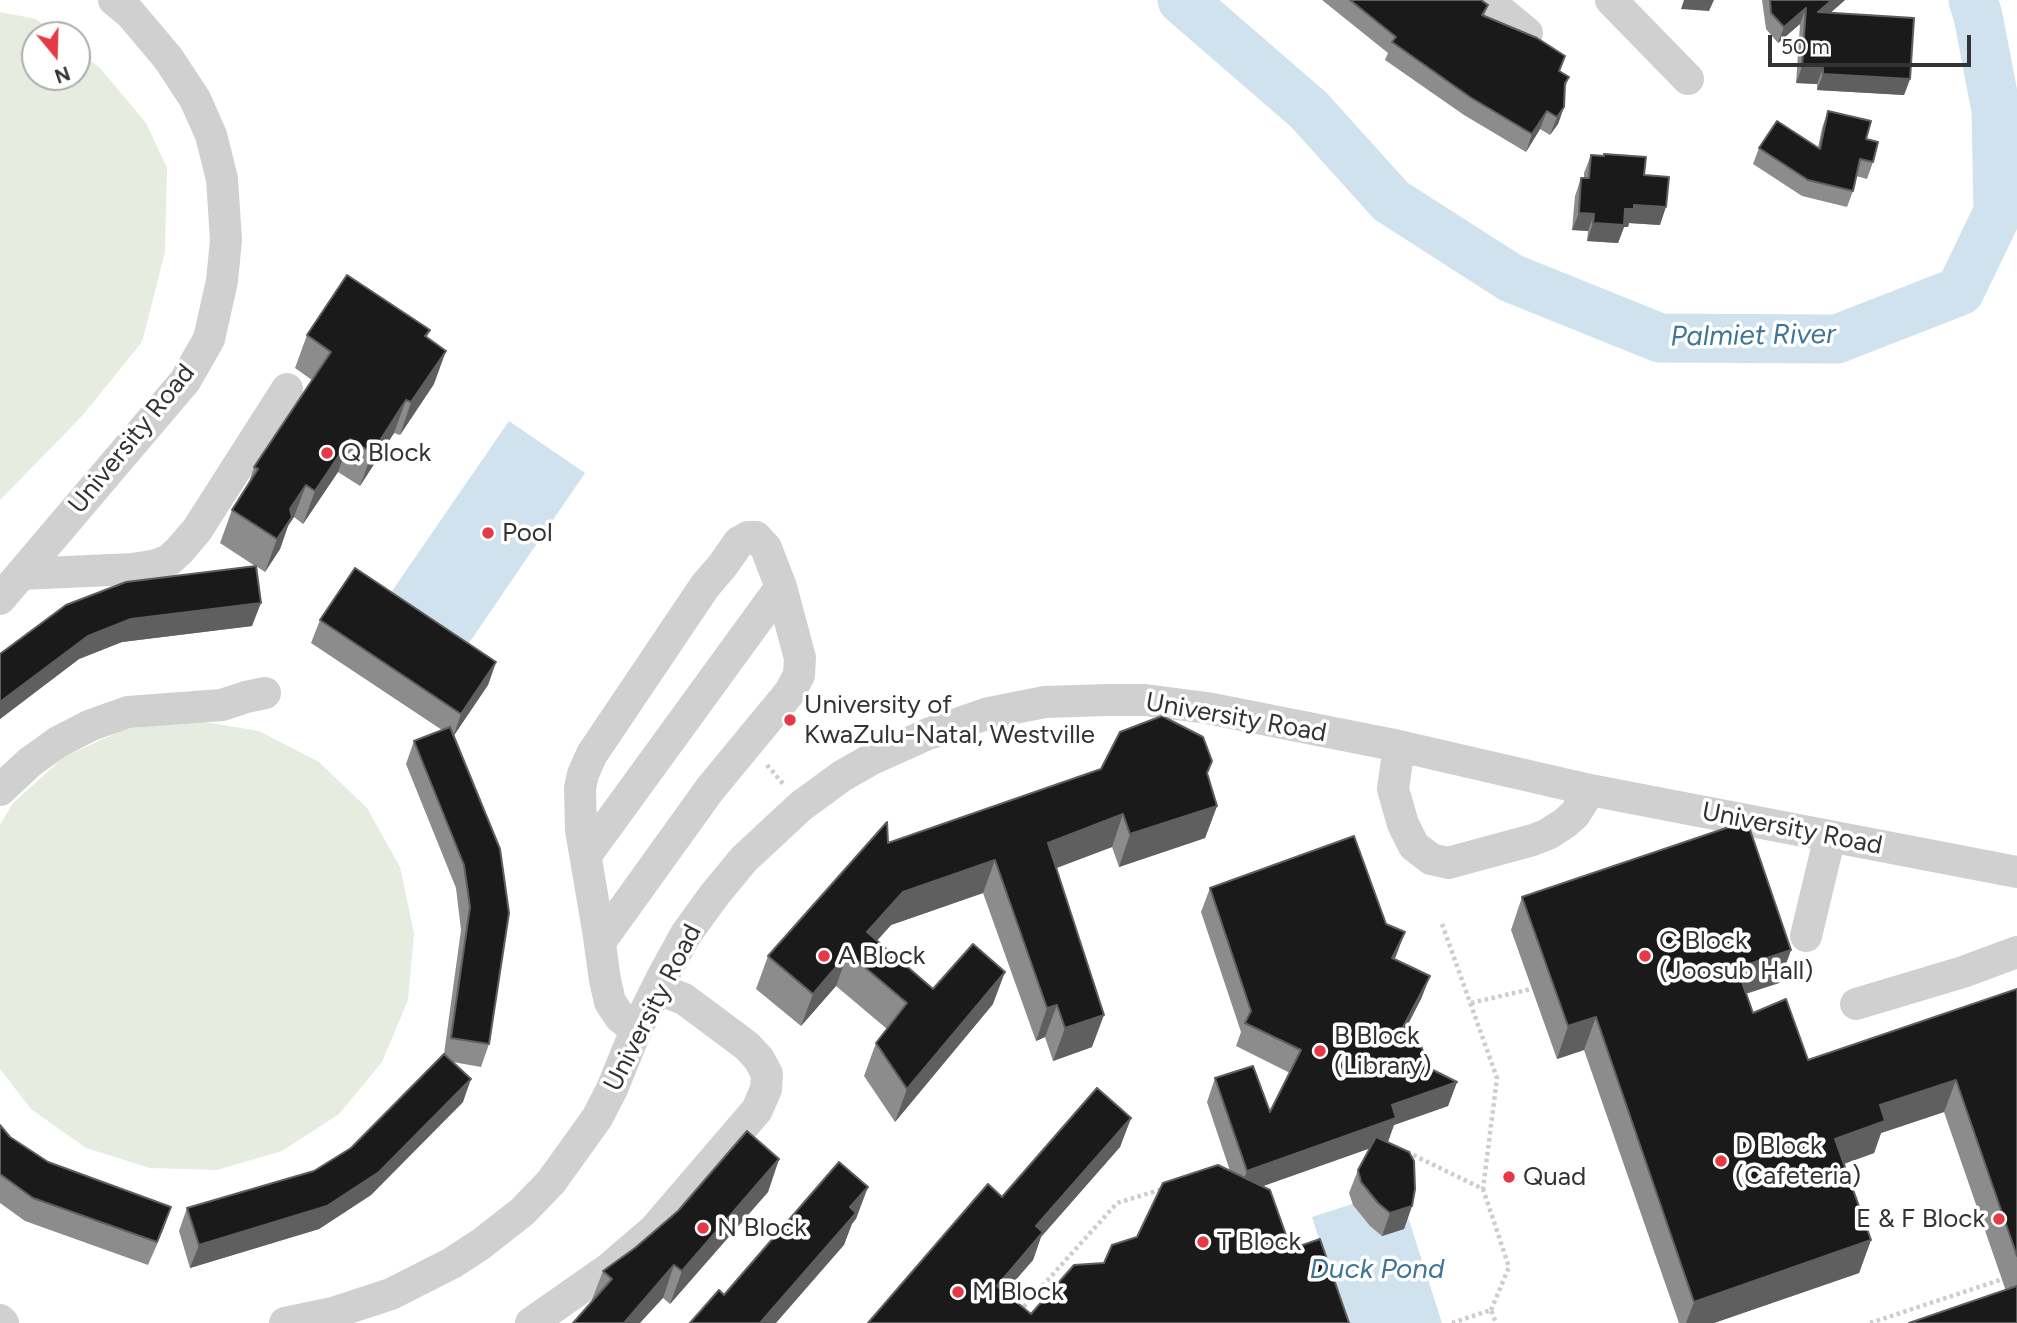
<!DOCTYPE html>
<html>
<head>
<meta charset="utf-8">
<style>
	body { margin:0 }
	#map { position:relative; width:2017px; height:1323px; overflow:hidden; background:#fff; font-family:Figtree,sans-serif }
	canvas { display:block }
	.north { position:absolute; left:21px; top:21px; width:70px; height:70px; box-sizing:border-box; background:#fff; border:2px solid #adadad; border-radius:50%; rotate:161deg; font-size:19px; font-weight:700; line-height:28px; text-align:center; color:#333 }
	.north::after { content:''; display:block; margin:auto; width:24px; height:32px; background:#e63946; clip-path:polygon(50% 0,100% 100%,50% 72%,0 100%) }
	.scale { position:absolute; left:1768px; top:35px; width:203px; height:32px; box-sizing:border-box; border:4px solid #333; border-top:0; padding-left:9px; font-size:21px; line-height:24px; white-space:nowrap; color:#333; -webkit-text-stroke:5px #fff; paint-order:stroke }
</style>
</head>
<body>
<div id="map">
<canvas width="2017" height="1323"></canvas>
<div class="north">N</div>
<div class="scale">50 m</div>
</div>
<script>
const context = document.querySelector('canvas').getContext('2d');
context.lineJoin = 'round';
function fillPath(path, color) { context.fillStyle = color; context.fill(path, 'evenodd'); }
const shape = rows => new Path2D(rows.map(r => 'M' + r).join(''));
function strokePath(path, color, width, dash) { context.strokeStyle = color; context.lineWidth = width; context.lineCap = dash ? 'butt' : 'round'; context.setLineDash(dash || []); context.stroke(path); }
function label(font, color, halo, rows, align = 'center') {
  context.font = font + ' Figtree,sans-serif'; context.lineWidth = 7; context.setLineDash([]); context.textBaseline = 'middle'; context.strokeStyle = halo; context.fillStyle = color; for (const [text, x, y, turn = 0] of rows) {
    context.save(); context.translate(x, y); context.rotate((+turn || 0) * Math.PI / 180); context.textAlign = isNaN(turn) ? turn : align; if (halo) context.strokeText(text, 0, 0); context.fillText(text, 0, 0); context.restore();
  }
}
fillPath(shape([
	[0,12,36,19,57,35,35,35,35,77,77,77,77,50,100,68,146,123,167,168,165,252,142,342,82,416,0,500],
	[192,720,259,731,319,762,367,808,400,867,414,933,408,1000,382,1062,339,1114,282,1151,217,1170,150,1168,86,1148,31,1109,0,1069,0,825,13,803,64,757,125,729]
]), '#e6ecdf');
fillPath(shape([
	[509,421,585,473,467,646,390,594],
	[1399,1189,1442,1323,1346,1323,1312,1217]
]), '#cfe2ee');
strokePath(shape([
	[1182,0,1309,110,1391,201,1511,278,1660,338,1837,339,1960,291,1998,212,1996,110,1978,16,1973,0]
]), '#cfe2ee', 49);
strokePath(shape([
	[767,765,784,785],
	[1442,924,1497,1078,1483,1189],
	[1471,1003,1531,989],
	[1407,1152,1483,1189,1509,1267,1491,1310],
	[1019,1312,1117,1203,1166,1188],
	[1452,1323,1491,1310,1496,1323],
	[1870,1323,2003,1279]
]), '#cdcdcd', 4.5, [3.5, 3.5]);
strokePath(shape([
	[1487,0,1527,33],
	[1611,0,1688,79],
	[21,574,133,569,157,565,169,560,179,551,197,530,287,389],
	[0,599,185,381,209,339,222,281,226,240,222,179,211,135,195,99,168,58,130,13,114,0],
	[1399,746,1393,789,1403,824,1414,846,1431,859,1448,863,1533,840,1548,834,1565,823,1575,814,1590,790],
	[0,790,30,762,58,742,91,725,128,712,222,705,246,697,265,693],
	[586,855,781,587],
	[1806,936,1830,836],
	[600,942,710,789,790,692,799,675,800,658,781,587,766,548,756,537,748,537,739,542,723,565,705,586,592,754,583,774,580,788,581,830,598,930,605,980,610,1002,620,1017,636,1030],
	[1856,1004,1963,972,2017,952],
	[0,1320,3,1323],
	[285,1323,333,1313,391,1294,452,1263,481,1244,522,1212,551,1182,597,1118,612,1089,636,1030,664,974,686,934,715,894,744,859,801,806,842,776,870,760,928,734,989,713,1045,702,1107,700,1145,700,1207,708,1399,746,1590,790,2017,872],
	[531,1323,611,1267,654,1230,757,1110,766,1089,767,1074,759,1059,747,1046,684,999,658,989]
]), '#d0d0d0', 32);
fillPath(shape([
	[1322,0,1481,0,1488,5,1484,16,1565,56,1560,71,1569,77,1565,88,1564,107,1558,124,1550,135,1540,129,1526,152,1464,115,1385,60,1388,53],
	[1762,0,1845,0,1830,13,1910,79,1904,95,1817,90,1817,84,1796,83,1800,24,1778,43,1766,29],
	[1828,111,1866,139,1873,162,1867,179,1856,176,1853,191,1847,207,1802,196,1753,164,1759,148,1818,148,1822,128],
	[1591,155,1644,175,1660,225,1629,223,1628,227,1624,227,1618,243,1587,241,1588,231,1572,230,1575,196,1581,178,1584,178,1584,173],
	[430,330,427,337,434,384,400,435,394,433,360,486,338,472,303,524,294,517,288,526,280,549,265,572,256,566,252,626,122,642,79,659,0,719,0,654,255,566,220,543,232,510,247,488,254,467,312,380,295,368,307,335],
	[320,620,496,662,488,685,453,736,489,1044,481,1067,453,1062,463,1102,371,1195,319,1229,190,1268,179,1231,187,1208,314,1171,351,1148,444,1054,461,930,456,888,406,764,414,741,442,730,311,643],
	[1207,774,1217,806,1205,838,1119,867,1112,847,1057,868,1092,1047,1053,1061,1045,1037,1036,1041,983,893,891,925,877,941,933,989,993,1004,895,1122,864,1076,876,1043,887,1029,836,986,801,1026,756,989,768,956,888,843],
	[1210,888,1394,959,1430,976,1421,999,1404,1032,1429,1068,1457,1082,1448,1106,1394,1125,1387,1142,1412,1206,1404,1229,1382,1236,1370,1226,1353,1205,1349,1193,1358,1170,1370,1148,1262,1186,1291,1249,1349,1323,868,1323,1002,1197,1131,1118,1120,1147,1041,1237,1033,1260,1005,1292,1031,1314,1104,1263,1137,1237,1230,1171,1207,1102,1215,1078,1270,1112,1290,1073,1236,1046,1241,1032,1201,912],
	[1522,897,1791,950,1779,983,1746,994,1753,1013,1808,1060,2017,989,2017,1323,1944,1112,1881,1133,1874,1153,1844,1164,1871,1240,1859,1273,1714,1323,1679,1323,1584,1050,1557,1059,1511,930],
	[0,1125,10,1137,48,1162,171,1207,148,1265,25,1221,0,1203],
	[779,1159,768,1192,670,1304,663,1298,591,1302,603,1271,635,1248,678,1211]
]), '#8c8c8c');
fillPath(shape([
	[1684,0,1714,0,1709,11,1681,9],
	[1832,0,1845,0,1812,29,1818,12],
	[1806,8,1800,24,1778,43,1784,27],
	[1802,67,1823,68,1817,84,1796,83],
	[1823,74,1910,79,1904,95,1817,90],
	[1564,107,1558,124,1550,135,1557,117],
	[1547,111,1540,129,1526,152,1532,134],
	[1634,205,1666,207,1660,225,1629,223,1628,227,1624,227,1618,243,1587,241,1593,223],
	[1579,213,1594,214,1588,231,1572,230],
	[446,351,434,384,400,435,411,402],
	[406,400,394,433,360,486,372,453],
	[350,439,338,472,303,524,315,491],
	[306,485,294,517,288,526,280,549,265,572,277,539,290,509],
	[261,603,252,626,122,642,79,659,0,719,0,702,88,636,131,619],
	[496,662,488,685,453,737,461,714],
	[1217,806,1205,838,1119,867,1130,834],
	[1123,814,1112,847,1037,875,1048,843],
	[995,860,983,893,891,925,858,961,867,932,903,892],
	[1405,932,1396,956,1383,982,1392,958],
	[1791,950,1779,983,1725,1000,1737,968],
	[848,953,836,986,801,1026,813,994],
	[1005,972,993,1004,895,1122,907,1089],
	[1430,976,1421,999,1392,1055,1401,1031],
	[1057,1005,1045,1037,1036,1041,1047,1008],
	[1104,1015,1092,1047,1053,1061,1065,1028],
	[1596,1017,1584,1050,1557,1059,1568,1026],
	[471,1079,463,1102,371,1195,319,1229,190,1268,199,1245],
	[1956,1080,1944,1112,1881,1133,1874,1153,1824,1171,1835,1139,1880,1105],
	[1457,1082,1448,1106,1394,1125,1388,1142,1238,1195,1247,1171,1392,1105],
	[1131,1118,1120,1147,1041,1237,1033,1260,986,1314,997,1286,1036,1226],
	[779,1159,768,1192,670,1304,682,1271],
	[868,1187,856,1219,852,1224,844,1245,776,1323,760,1323,850,1207],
	[1412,1206,1404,1229,1382,1236,1390,1213],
	[171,1207,163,1230,148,1265,157,1242],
	[1871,1240,1859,1273,1714,1323,1686,1323,1694,1302],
	[674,1265,663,1298,640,1323,624,1323]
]), '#5f5f5f');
const building = shape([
	[1350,0,1481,0,1488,5,1482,15,1537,38,1565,56,1559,71,1569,77,1565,83,1564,107,1557,117,1547,111,1532,134,1470,97,1392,42,1396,37,1350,0],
	[1770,0,1832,0,1818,12,1914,18,1910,79,1823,74,1823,68,1802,67,1806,8,1784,27,1771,13,1770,0],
	[1828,111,1871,121,1866,139,1878,142,1873,162,1860,159,1853,191,1808,180,1759,148,1777,121,1820,149,1828,111],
	[1604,154,1646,157,1644,175,1669,177,1666,207,1634,205,1634,209,1625,209,1624,225,1593,223,1594,214,1579,213,1581,178,1589,178,1591,155,1604,156,1604,154],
	[347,275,430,330,425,336,446,351,411,402,406,400,372,453,350,439,315,491,306,485,290,509,292,517,277,539,232,510,258,469,254,467,331,352,307,335,347,275],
	[256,566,261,603,131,619,88,636,0,702,0,654,66,605,126,582,256,566],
	[355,568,496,662,461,714,320,620,355,568],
	[1162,716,1203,737,1212,761,1207,773,1217,806,1130,834,1123,814,1048,843,1104,1015,1065,1028,1057,1005,1047,1008,995,860,903,892,867,932,933,989,973,944,1005,972,907,1089,876,1043,907,1003,848,953,813,994,768,956,887,822,888,843,1101,769,1120,732,1162,716],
	[450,727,500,849,509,913,489,1044,451,1038,470,907,464,865,414,741,450,727],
	[1747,821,1791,950,1737,968,1753,1013,1786,999,1808,1060,2017,989,2017,1256,1956,1080,1880,1105,1885,1121,1835,1139,1871,1240,1694,1302,1596,1017,1568,1026,1522,897,1747,821],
	[1354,836,1386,924,1405,932,1392,958,1430,976,1401,1031,1419,1040,1429,1068,1457,1082,1392,1105,1396,1118,1247,1171,1215,1078,1253,1066,1270,1112,1301,1050,1245,1023,1251,1011,1210,888,1354,836],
	[444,1054,471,1079,379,1172,327,1206,199,1245,187,1208,314,1171,351,1148,444,1054],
	[1097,1088,1131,1118,1036,1226,1043,1232,997,1286,1031,1314,1074,1265,1104,1263,1112,1245,1137,1237,1163,1183,1218,1165,1270,1190,1291,1249,1320,1239,1349,1323,868,1323,988,1184,1002,1197,1097,1088],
	[0,1125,10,1137,48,1162,171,1207,157,1242,33,1198,0,1174,0,1125],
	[747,1131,779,1159,682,1271,674,1265,624,1323,573,1323,612,1279,603,1271,635,1248,678,1211,747,1131],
	[1376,1137,1409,1152,1414,1161,1415,1189,1412,1206,1390,1213,1378,1203,1361,1182,1358,1170,1376,1137],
	[839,1162,868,1187,850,1207,856,1213,760,1323,690,1323,719,1290,724,1295,839,1162],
	[2017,1286,2017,1323,1909,1323,2017,1286]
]);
fillPath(building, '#1a1a1a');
strokePath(building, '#5f5f5f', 2);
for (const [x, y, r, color] of [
	[327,453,7,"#e63946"],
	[488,533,7,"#e63946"],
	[790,720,7,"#e63946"],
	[824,956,7,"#e63946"],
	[1645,956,7,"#e63946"],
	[1320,1051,7,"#e63946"],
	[1721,1161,7,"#e63946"],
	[1509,1177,7,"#e63946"],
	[1999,1219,7,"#e63946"],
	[703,1228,7,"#e63946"],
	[1203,1242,7,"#e63946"],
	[958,1292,7,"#e63946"]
]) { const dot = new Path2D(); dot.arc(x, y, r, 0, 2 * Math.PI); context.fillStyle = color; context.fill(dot); strokePath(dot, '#fff', 2.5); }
label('26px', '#333', '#fff', [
	["University Road",132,439,-51],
	["University Road",1236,718,10],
	["University Road",1792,829,11],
	["University Road",653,1008,-63]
]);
label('26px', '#333', '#fff', [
	["Q Block",341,453],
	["Pool",502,533],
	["University of",804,705],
	["KwaZulu-Natal, Westville",804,735],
	["C Block",1659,941],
	["(Joosub Hall)",1659,971],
	["A Block",838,956],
	["B Block",1334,1036],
	["(Library)",1334,1066],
	["D Block",1735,1146],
	["(Cafeteria)",1735,1176],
	["Quad",1523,1177],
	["E & F Block",1985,1219,"right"],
	["N Block",717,1228],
	["T Block",1217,1242],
	["M Block",972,1292]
], 'left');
label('italic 28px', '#3f7597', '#fff', [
	["Palmiet River",1753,336,-1],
	["Duck Pond",1377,1270]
]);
</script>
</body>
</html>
